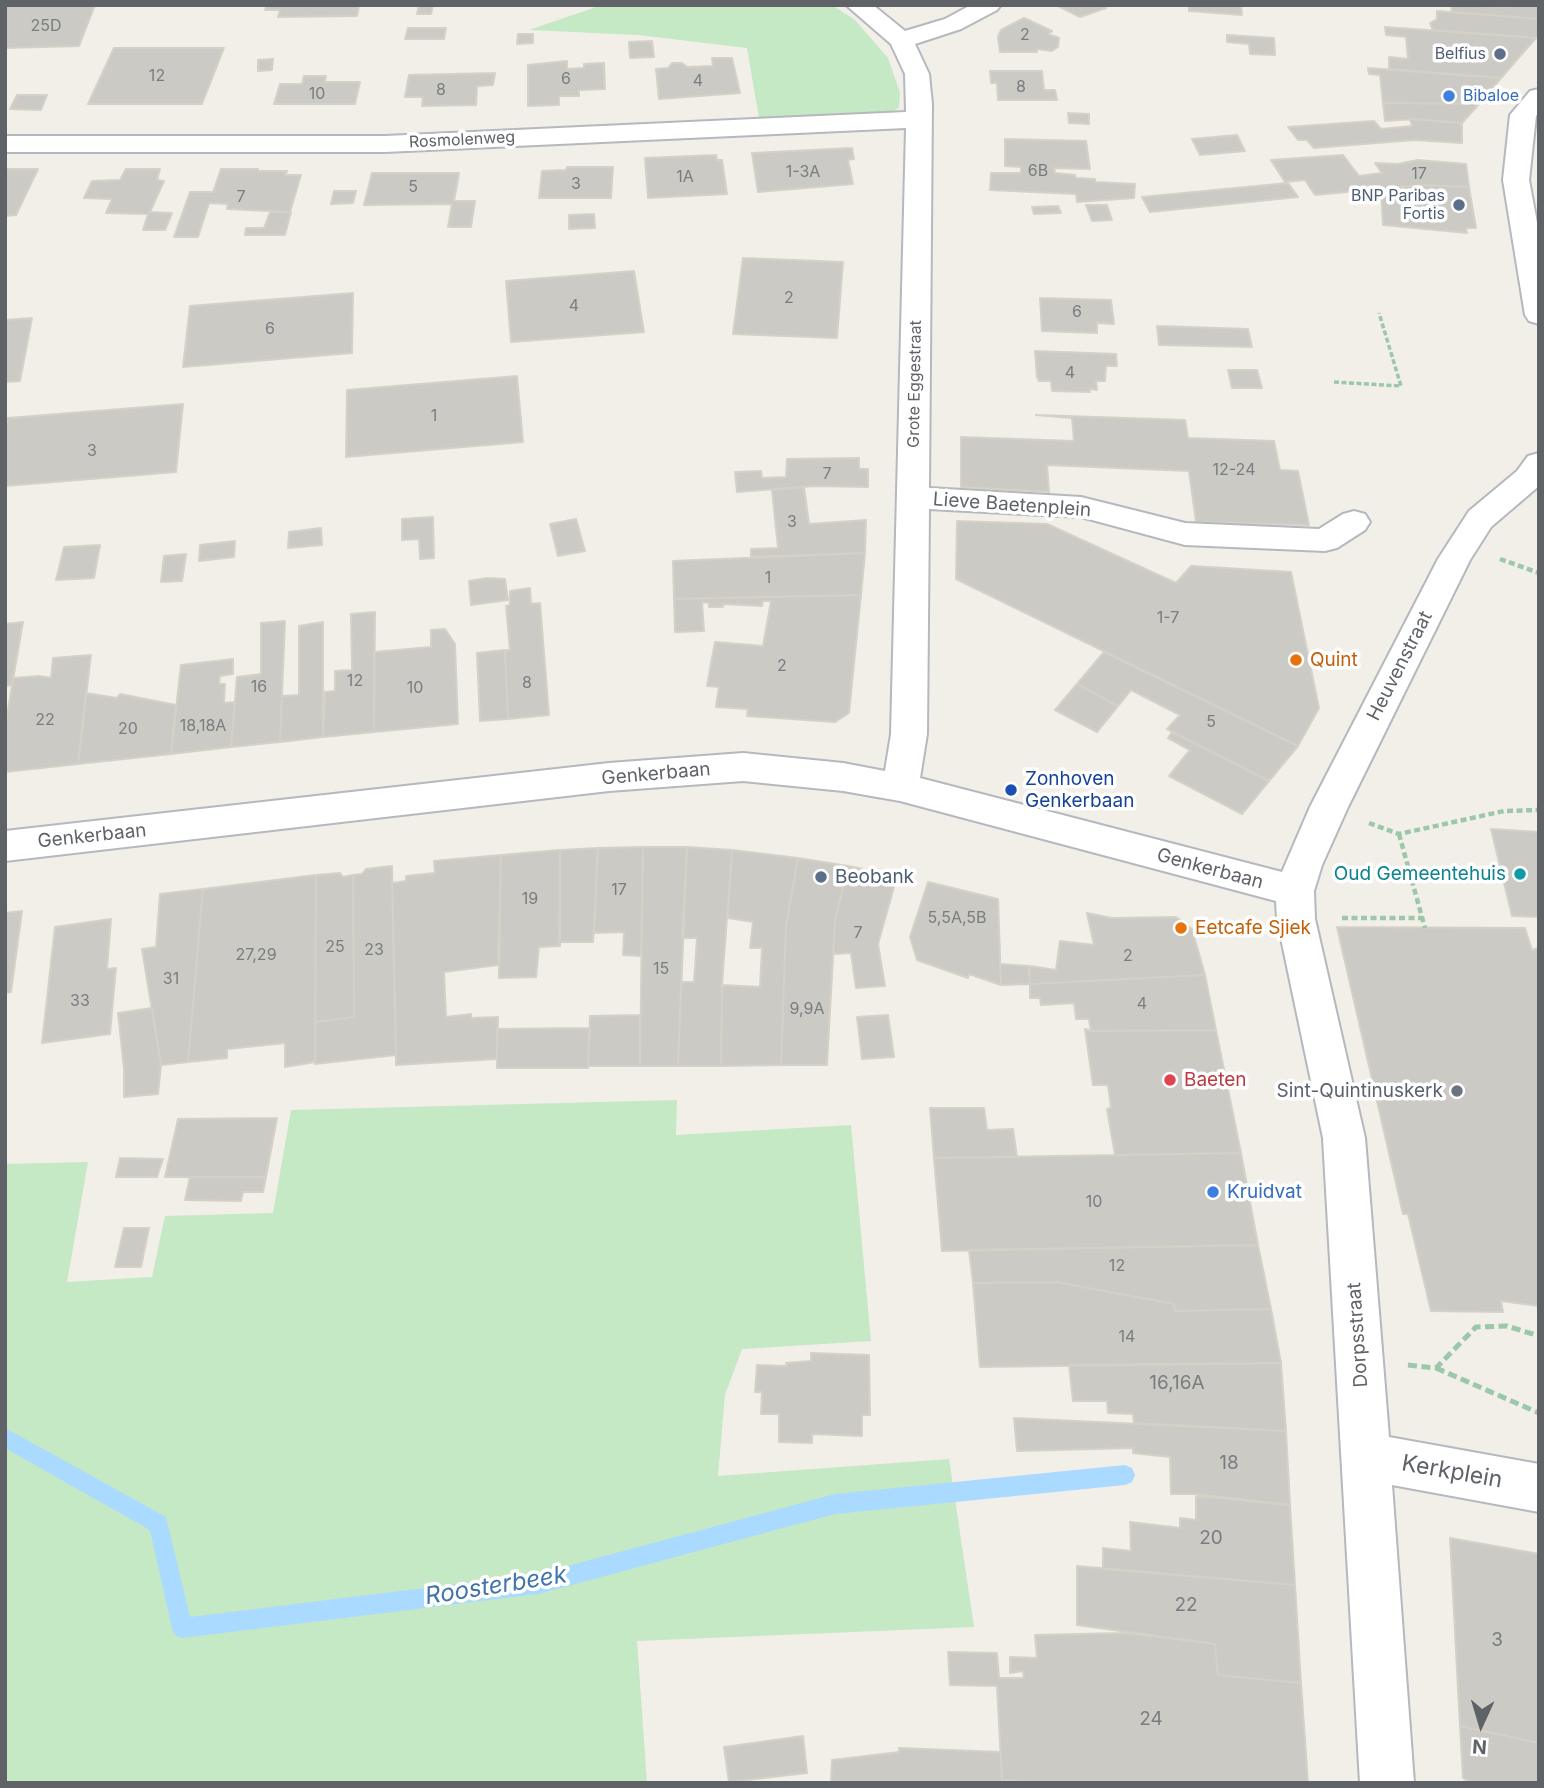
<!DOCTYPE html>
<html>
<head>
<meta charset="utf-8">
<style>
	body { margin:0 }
	#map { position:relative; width:1544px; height:1788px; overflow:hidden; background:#f1efe8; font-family:Inter,sans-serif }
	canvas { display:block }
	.frame { position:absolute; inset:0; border:7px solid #5f6368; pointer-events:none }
	.north { position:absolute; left:1446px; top:1690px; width:70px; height:70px; -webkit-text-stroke:5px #fff; paint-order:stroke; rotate:184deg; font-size:19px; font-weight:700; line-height:28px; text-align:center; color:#5f6368 }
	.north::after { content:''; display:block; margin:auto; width:24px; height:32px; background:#5f6368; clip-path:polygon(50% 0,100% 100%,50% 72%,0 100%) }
</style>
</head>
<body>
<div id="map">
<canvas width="1544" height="1788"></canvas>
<div class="frame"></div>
<div class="north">N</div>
</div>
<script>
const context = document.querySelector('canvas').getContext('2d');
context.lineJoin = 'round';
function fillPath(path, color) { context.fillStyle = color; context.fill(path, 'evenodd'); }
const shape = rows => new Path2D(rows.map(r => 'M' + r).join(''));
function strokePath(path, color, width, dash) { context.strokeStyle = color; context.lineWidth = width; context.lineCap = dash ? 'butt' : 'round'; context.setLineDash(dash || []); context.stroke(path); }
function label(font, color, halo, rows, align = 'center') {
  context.font = font + ' Inter,sans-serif'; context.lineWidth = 7; context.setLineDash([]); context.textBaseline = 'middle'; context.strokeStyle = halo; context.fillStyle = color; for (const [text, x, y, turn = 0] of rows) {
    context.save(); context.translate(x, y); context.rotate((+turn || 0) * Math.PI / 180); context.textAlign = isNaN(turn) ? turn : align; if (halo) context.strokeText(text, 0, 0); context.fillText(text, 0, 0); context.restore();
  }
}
fillPath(shape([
	[602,5,832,5,855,20,888,58,900,93,899,108,891,112,759,118,747,48,638,35,529,30],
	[677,1100,676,1135,851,1125,871,1341,742,1349,725,1395,718,1476,949,1459,974,1627,637,1641,647,1783,5,1783,5,1164,88,1162,67,1282,152,1277,165,1216,273,1213,291,1110]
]), '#c5e8c5');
fillPath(shape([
	[5,1428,166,1517,190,1617,538,1574,835,1494,1125,1465,1132,1468,1135,1475,1132,1482,1125,1485,835,1514,538,1594,182,1638,175,1635,172,1628,150,1530,5,1448,5,1428]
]), '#aadaff');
const building = shape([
	[5,5,95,5,79,46,5,48,5,5],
	[267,5,346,5,359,6,357,16,278,17,280,10,265,10,267,5],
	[419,5,433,5,431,14,417,14,419,5],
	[1056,5,1100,5,1106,8,1080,17,1056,5],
	[1189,5,1241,5,1242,15,1189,11,1189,5],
	[1451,5,1509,7,1509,5,1539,5,1539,19,1452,12,1451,5],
	[1437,11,1539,19,1539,35,1536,38,1433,30,1430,23,1437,19,1437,11],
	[1024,18,1052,31,1048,34,1059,38,1058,47,1052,51,1037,49,1037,52,1000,52,998,37,1001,30,1024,18],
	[1385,27,1536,38,1501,78,1389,69,1389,57,1408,59,1406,37,1386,35,1385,27],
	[408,28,446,28,444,39,405,39,408,28],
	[518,34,533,34,533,43,517,44,518,34],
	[1227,35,1274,38,1275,55,1250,54,1249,44,1227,42,1227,35],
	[652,41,654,57,630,58,629,42,652,41],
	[114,48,224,48,202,104,88,104,114,48],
	[712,58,732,58,740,93,659,99,656,69,668,68,672,63,682,63,687,67,713,66,712,58],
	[273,59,272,70,258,71,258,60,273,59],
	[567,61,567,69,584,68,584,64,604,63,605,89,579,90,579,96,559,96,559,105,528,106,528,65,567,61],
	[1368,68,1501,78,1479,104,1383,103,1380,75,1369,74,1368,68],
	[990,71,1042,71,1044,90,1055,90,1057,100,998,100,997,83,991,83,990,71],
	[495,73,493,85,477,86,476,105,422,106,423,97,405,97,409,75,495,73],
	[304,76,326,76,325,82,360,82,355,104,274,104,280,84,302,84,304,76],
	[17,95,47,95,41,110,10,109,17,95],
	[1383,103,1479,104,1462,123,1414,119,1385,121,1383,103],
	[1068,113,1089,114,1089,124,1069,123,1068,113],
	[1410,119,1462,123,1462,143,1414,140,1314,148,1307,140,1298,140,1288,127,1374,121,1381,129,1412,126,1410,119],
	[1237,135,1245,151,1200,155,1192,139,1237,135],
	[1005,139,1086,141,1090,169,1054,168,1055,173,1075,175,1076,178,1095,179,1095,182,1135,184,1134,198,1077,202,1076,194,990,190,991,173,1021,173,1021,167,1005,166,1005,139],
	[852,148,854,159,848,160,853,184,758,192,752,153,852,148],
	[716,155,717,160,722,160,727,194,648,198,645,158,716,155],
	[1343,155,1359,176,1382,173,1375,163,1398,164,1418,160,1466,164,1469,187,1421,185,1315,195,1305,180,1285,182,1271,160,1343,155],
	[567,167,613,167,611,198,539,198,542,171,566,170,567,167],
	[5,169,38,169,16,215,5,216,5,169],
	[126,169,160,169,157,180,164,181,150,212,172,213,165,230,143,230,148,214,106,213,112,199,84,198,92,181,120,180,126,169],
	[221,169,258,169,258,171,287,171,285,175,301,175,290,212,227,209,228,204,209,203,198,237,174,237,190,192,213,192,221,169],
	[372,173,459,173,454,201,475,201,471,227,448,227,452,204,364,205,372,173],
	[1288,183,1298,197,1150,212,1142,197,1288,183],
	[1421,185,1469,187,1476,228,1466,228,1467,233,1383,225,1381,189,1421,185],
	[334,191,356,191,353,203,331,204,334,191],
	[1086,205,1107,205,1112,220,1092,221,1086,205],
	[1058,206,1061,213,1034,214,1032,207,1058,206],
	[270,212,291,212,285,235,245,235,246,228,264,228,270,212],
	[594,214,595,228,569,229,569,215,594,214],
	[743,258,843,262,837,338,733,334,743,258],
	[634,271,644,332,511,342,506,281,634,271],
	[353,293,352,353,183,367,190,306,353,293],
	[1040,298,1111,300,1114,324,1097,323,1097,333,1042,331,1040,298],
	[32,318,20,381,5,382,5,320,32,318],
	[1157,326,1248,329,1252,347,1159,345,1157,326],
	[1035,351,1116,354,1117,366,1106,366,1105,381,1096,381,1097,390,1090,389,1090,392,1052,391,1051,381,1039,381,1037,377,1035,351],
	[1228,370,1257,370,1262,388,1232,388,1228,370],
	[517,376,523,442,346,457,347,390,517,376],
	[183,404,176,472,5,486,5,431,8,418,183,404],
	[1036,415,1185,420,1188,438,1274,441,1280,470,1298,471,1309,525,1196,522,1189,471,1047,465,1049,492,961,487,961,437,1074,441,1072,418,1036,415],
	[859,458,859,469,868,469,868,487,814,486,737,492,735,472,761,471,762,478,786,477,787,459,859,458],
	[804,487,809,524,866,520,865,553,751,557,751,549,778,548,772,490,804,487],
	[433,517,434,558,420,559,419,539,402,540,402,519,433,517],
	[576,519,585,551,558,556,550,524,576,519],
	[957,521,1047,524,1176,583,1191,566,1291,572,1319,708,1298,746,956,579,957,521],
	[321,528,322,545,288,548,289,532,321,528],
	[235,541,234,557,199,561,200,545,235,541],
	[100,545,94,578,56,580,64,547,100,545],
	[865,553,861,595,674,599,673,561,865,553],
	[186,554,182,581,161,582,164,556,186,554],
	[487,578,505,579,508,600,471,605,469,581,487,578],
	[530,588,531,604,540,603,549,715,508,719,505,650,510,650,506,606,510,605,510,591,530,588],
	[861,595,849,713,835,722,747,716,748,709,716,707,719,687,707,686,715,642,763,646,771,601,763,601,762,606,723,604,723,607,709,607,709,603,702,602,704,631,675,632,674,599,861,595],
	[375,612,374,732,323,737,325,692,335,691,335,671,352,670,351,614,375,612],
	[285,621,280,742,231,747,237,677,261,674,261,623,285,621],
	[23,622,12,685,5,686,5,624,23,622],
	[323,622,323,737,280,742,282,696,299,695,299,626,323,622],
	[445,629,455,644,458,724,374,732,374,652,431,647,431,630,445,629],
	[505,650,508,719,480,721,477,653,505,650],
	[1104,652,1298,746,1269,781,1167,729,1180,715,1131,690,1118,706,1077,684,1104,652],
	[91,655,78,764,5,772,5,730,13,678,39,676,51,678,53,658,91,655],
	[233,659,233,674,220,676,219,684,225,684,224,703,235,702,231,747,171,754,181,665,233,659],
	[1077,684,1118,706,1097,732,1055,710,1077,684],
	[86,693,117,698,120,694,176,705,171,754,78,764,86,693],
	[1172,732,1269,781,1242,814,1169,776,1190,750,1168,738,1172,732],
	[1491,829,1539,832,1539,917,1512,916,1491,829],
	[643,847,641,956,623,955,624,932,594,933,598,848,643,847],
	[643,847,687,847,678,1066,640,1066,643,847],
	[687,847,732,850,722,985,721,1066,678,1066,681,982,694,982,697,938,682,938,687,847],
	[598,848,593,942,559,942,560,850,598,848],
	[560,850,560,946,539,947,536,977,499,978,501,855,560,850],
	[732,850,798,858,786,926,781,1065,721,1066,722,985,760,987,762,948,750,948,753,922,728,918,732,850],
	[501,855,498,965,444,972,446,1017,471,1014,471,1018,498,1017,497,1059,396,1065,392,883,406,881,406,876,435,873,434,861,501,855],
	[798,858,848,866,835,921,827,1065,781,1065,786,926,798,858],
	[392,866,396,1055,315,1064,315,1022,354,1017,353,875,362,874,366,869,392,866],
	[848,866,897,876,878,944,885,986,856,988,851,953,833,954,835,921,848,866],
	[340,873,343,877,353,875,354,1017,315,1022,316,875,340,873],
	[316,875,315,1062,285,1067,285,1043,227,1049,227,1058,188,1062,203,889,316,875],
	[928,882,998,899,1001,985,969,974,968,978,917,960,910,937,928,882],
	[203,889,188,1062,161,1065,142,949,156,947,160,894,203,889],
	[22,911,11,992,5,993,5,913,22,911],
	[1087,913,1112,918,1176,917,1192,929,1205,975,1030,984,1029,966,1056,970,1060,941,1094,945,1087,913],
	[111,919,107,969,116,968,110,1034,42,1043,55,927,111,919],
	[1337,927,1525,928,1532,950,1539,948,1539,1306,1501,1301,1503,1312,1431,1311,1408,1214,1403,1214,1337,927],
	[1000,964,1029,966,1030,984,1001,985,1000,964],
	[1205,975,1216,1030,1091,1031,1089,1019,1076,1019,1074,1003,1041,1005,1040,998,1030,998,1030,984,1205,975],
	[152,1008,161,1065,158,1094,124,1097,124,1069,118,1013,152,1008],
	[640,1015,640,1066,588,1066,590,1016,640,1015],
	[888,1015,894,1057,862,1059,857,1017,888,1015],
	[590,1028,588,1068,497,1068,497,1029,590,1028],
	[1085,1029,1091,1031,1216,1030,1241,1153,1115,1155,1107,1109,1111,1108,1108,1085,1093,1085,1085,1029],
	[930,1108,984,1108,987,1130,1013,1129,1017,1157,934,1158,930,1108],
	[277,1118,266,1177,165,1177,178,1119,277,1118],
	[1241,1153,1258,1245,942,1251,934,1158,1241,1153],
	[120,1158,163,1159,157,1177,116,1177,120,1158],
	[190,1177,266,1177,263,1192,243,1192,241,1201,185,1200,190,1177],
	[124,1228,149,1228,141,1267,115,1267,124,1228],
	[1258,1245,1271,1309,1175,1311,1174,1304,1056,1282,973,1283,969,1250,1258,1245],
	[1056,1282,1174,1304,1175,1311,1271,1309,1281,1363,980,1367,973,1283,1056,1282],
	[811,1353,869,1355,870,1415,862,1415,862,1436,812,1434,812,1443,779,1442,779,1414,761,1414,762,1392,755,1392,757,1365,787,1366,786,1363,811,1361,811,1353],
	[1281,1363,1286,1431,1134,1423,1133,1414,1108,1413,1107,1401,1073,1401,1069,1365,1281,1363],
	[1014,1418,1286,1431,1290,1505,1196,1494,1171,1494,1170,1457,1133,1453,1133,1448,1017,1451,1014,1418],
	[1196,1496,1290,1505,1295,1585,1103,1569,1103,1548,1131,1551,1130,1522,1180,1528,1180,1518,1196,1520,1196,1496],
	[1450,1538,1539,1554,1539,1743,1460,1726,1450,1538],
	[1077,1566,1295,1585,1301,1683,1218,1675,1215,1644,1077,1625,1077,1566],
	[1127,1633,1215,1644,1218,1675,1301,1683,1308,1783,1045,1783,1002,1780,997,1686,950,1685,948,1652,997,1653,999,1678,1024,1678,1023,1671,1010,1673,1010,1657,1037,1658,1035,1635,1127,1633],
	[1460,1726,1539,1743,1539,1783,1471,1783,1463,1778,1460,1726],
	[803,1736,807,1773,729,1782,724,1747,803,1736],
	[899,1748,1001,1752,1002,1780,1045,1783,831,1783,832,1760,899,1752,899,1748]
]);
fillPath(building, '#cccac5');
strokePath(building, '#d6d1c6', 2);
const minor = shape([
	[846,5,873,5,905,31,945,19,971,5,1001,5,997,10,961,29,915,44,929,74,932,104,929,488,1081,497,1185,523,1319,529,1343,514,1354,511,1365,514,1370,522,1365,530,1337,548,1325,551,1185,545,1081,517,929,509,927,734,920,778,1282,872,1310,807,1438,559,1469,511,1517,471,1528,456,1539,453,1539,486,1491,527,1470,560,1348,807,1322,865,1314,891,1315,919,1365,1138,1389,1437,1539,1464,1539,1512,1392,1485,1414,1783,1360,1783,1323,1138,1277,919,1276,901,900,801,843,791,743,781,609,791,5,861,5,831,609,763,743,753,843,763,885,771,891,734,906,128,385,152,5,152,5,136,385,136,906,112,905,74,891,44,846,5],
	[1539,89,1539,112,1536,116,1529,180,1539,233,1539,324,1529,321,1525,315,1503,180,1510,115,1530,91,1539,89]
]);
strokePath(minor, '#b5b8bc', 4);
strokePath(shape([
	[1334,382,1401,386,1379,313]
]), '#9cc7a9', 3.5, [5, 2.5]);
strokePath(shape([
	[1500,559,1539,573],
	[1369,823,1399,834,1504,811,1539,810],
	[1399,834,1425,928],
	[1342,918,1422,918]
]), '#9cc7a9', 4.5, [6, 3.5]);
strokePath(shape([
	[1408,1365,1436,1368,1476,1327,1507,1326,1539,1336],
	[1436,1368,1539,1413]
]), '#9cc7a9', 5, [9, 4.5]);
fillPath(minor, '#fff');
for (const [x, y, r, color] of [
	[1500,54,7,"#5c6f8a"],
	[1449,96,7,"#3f7fe0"],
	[1459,205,7,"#5c6f8a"],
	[1296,660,7,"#e8710a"],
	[1011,790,7,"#1a4fb4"],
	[1520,874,7,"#0f9aa8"],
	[821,877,7,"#5c6f8a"],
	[1181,928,7,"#e8710a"],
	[1170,1080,7,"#e0444e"],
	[1457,1091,7,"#6b7280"],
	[1213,1192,7,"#3f7fe0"]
]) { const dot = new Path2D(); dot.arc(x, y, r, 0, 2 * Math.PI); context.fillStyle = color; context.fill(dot); strokePath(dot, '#fff', 2.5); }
label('16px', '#7a7d7f', null, [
	["25D",46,26],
	["2",1025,35],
	["12",157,76],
	["6",566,79],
	["4",698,81],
	["8",1021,87],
	["8",441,90],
	["10",317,94],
	["6B",1038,171],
	["1-3A",803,172],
	["17",1419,174],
	["1A",685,177],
	["3",576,184],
	["5",413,187],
	["7",241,197],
	["2",789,298],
	["4",574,306],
	["6",1077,312],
	["6",270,329],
	["4",1070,373],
	["1",434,416],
	["3",92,451],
	["12-24",1234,470],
	["7",827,474],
	["3",792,522],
	["1",768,578],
	["1-7",1168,618],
	["2",782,666],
	["12",355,681],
	["8",527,683],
	["16",259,687],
	["10",415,688],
	["22",45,720],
	["5",1211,722],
	["18,18A",203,726],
	["20",128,729],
	["17",619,890],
	["19",530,899],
	["5,5A,5B",957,918],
	["7",858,933],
	["25",335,947],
	["23",374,950],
	["27,29",256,955],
	["2",1128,956],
	["15",661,969],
	["31",171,979],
	["33",80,1001],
	["4",1142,1004],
	["9,9A",807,1009],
	["10",1094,1202],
	["12",1117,1266],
	["14",1127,1337]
]);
label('16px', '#4e5e75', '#fff', [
	["Belfius",1486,54],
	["BNP Paribas",1445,196],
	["Fortis",1445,214]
], 'right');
label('16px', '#366cbe', '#fff', [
	["Bibaloe",1463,96]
], 'left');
label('16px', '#5f6368', '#fff', [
	["Rosmolenweg",462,140,-3],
	["Grote Eggestraat",915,384,-89]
]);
label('19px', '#5f6368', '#fff', [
	["Lieve Baetenplein",1012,505,4],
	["Heuvenstraat",1400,666,-63],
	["Genkerbaan",656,774,-5],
	["Genkerbaan",92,836,-6],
	["Genkerbaan",1210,869,15],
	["Dorpsstraat",1358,1335,-94]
]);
label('19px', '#c56008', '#fff', [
	["Quint",1310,660],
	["Eetcafe Sjiek",1195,928]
], 'left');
label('19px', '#164399', '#fff', [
	["Zonhoven",1025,779],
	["Genkerbaan",1025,801]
], 'left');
label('19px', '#0d838f', '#fff', [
	["Oud Gemeentehuis",1506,874]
], 'right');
label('19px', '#4e5e75', '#fff', [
	["Beobank",835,877]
], 'left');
label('19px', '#be3a42', '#fff', [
	["Baeten",1184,1080]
], 'left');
label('19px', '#5b616d', '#fff', [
	["Sint-Quintinuskerk",1443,1091]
], 'right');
label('19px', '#366cbe', '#fff', [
	["Kruidvat",1227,1192]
], 'left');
label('19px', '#7a7d7f', null, [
	["16,16A",1177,1383],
	["18",1229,1463],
	["20",1211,1538],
	["22",1186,1605],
	["3",1497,1640],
	["24",1151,1719]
]);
label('23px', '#5f6368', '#fff', [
	["Kerkplein",1452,1472,10]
]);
label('italic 24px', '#4174aa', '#fff', [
	["Roosterbeek",496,1586,-9]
]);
</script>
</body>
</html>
